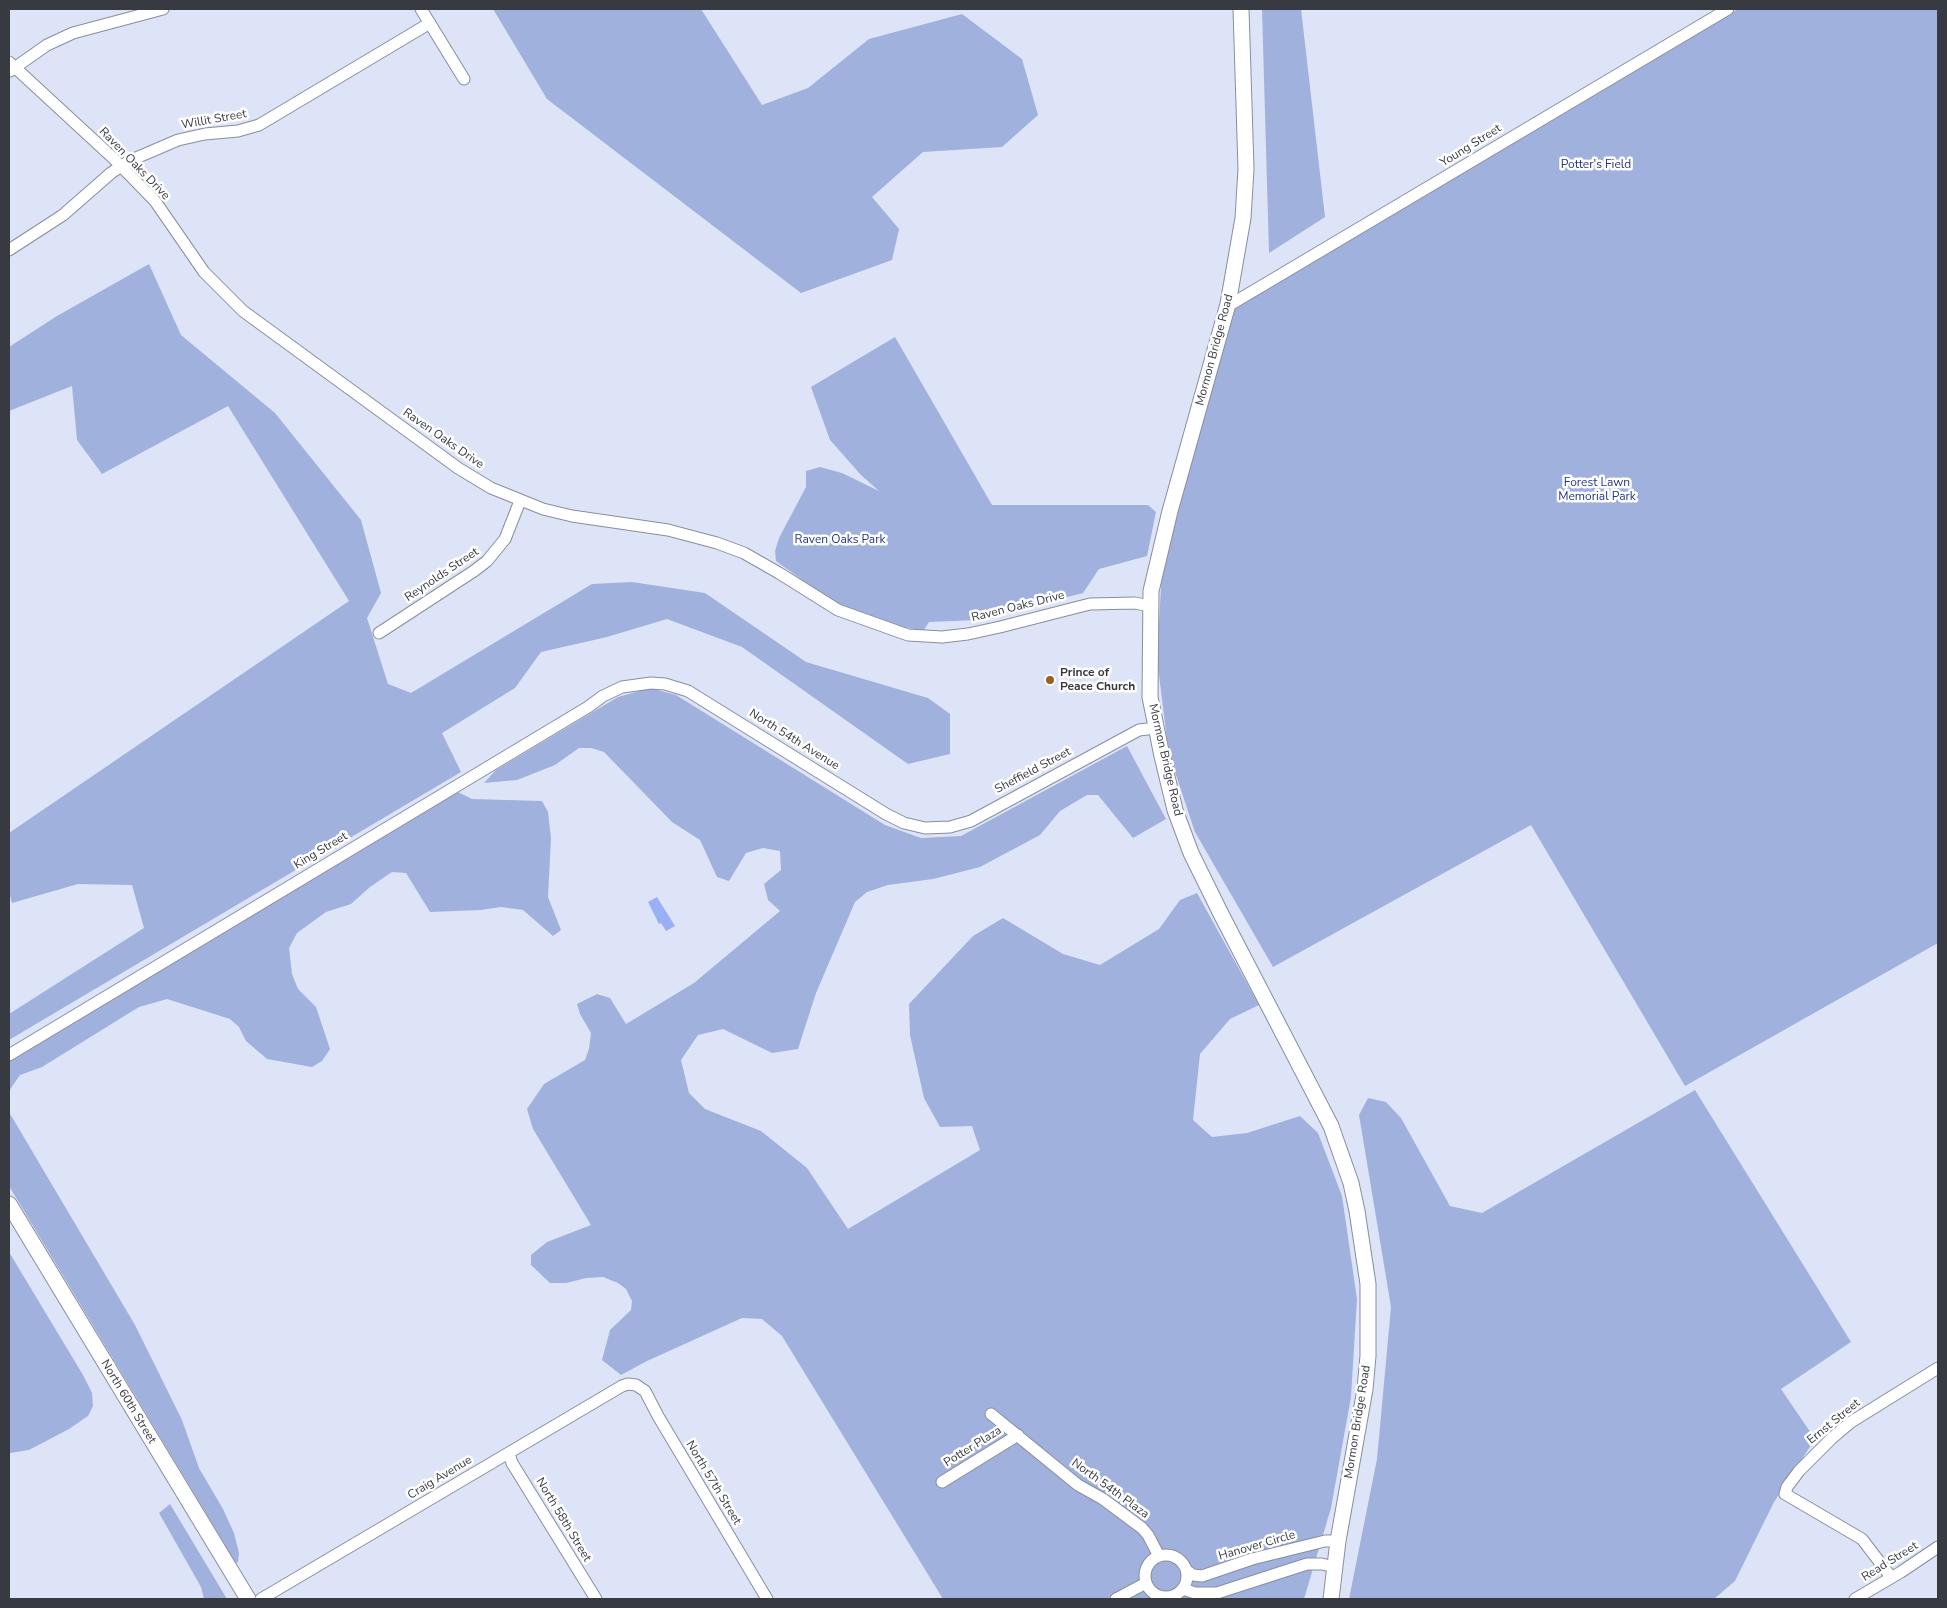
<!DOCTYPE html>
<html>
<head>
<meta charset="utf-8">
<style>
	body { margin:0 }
	#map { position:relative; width:1947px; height:1608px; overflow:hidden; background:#dde4f7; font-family:"Nunito Sans",sans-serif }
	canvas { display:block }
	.frame { position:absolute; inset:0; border:10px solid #383a42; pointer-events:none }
</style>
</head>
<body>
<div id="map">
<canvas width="1947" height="1608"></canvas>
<div class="frame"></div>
</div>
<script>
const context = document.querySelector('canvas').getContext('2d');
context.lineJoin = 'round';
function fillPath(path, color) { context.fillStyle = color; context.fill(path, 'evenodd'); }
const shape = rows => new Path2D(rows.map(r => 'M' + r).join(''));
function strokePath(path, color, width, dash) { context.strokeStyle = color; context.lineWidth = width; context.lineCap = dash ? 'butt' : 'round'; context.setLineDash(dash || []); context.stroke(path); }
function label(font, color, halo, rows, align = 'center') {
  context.font = font + ' "Nunito Sans",sans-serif'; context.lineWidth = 5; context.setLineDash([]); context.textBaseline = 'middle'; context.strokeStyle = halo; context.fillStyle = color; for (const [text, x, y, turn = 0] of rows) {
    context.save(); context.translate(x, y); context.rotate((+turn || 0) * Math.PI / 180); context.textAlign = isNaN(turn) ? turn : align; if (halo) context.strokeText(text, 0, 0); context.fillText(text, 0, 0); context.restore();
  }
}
fillPath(shape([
	[493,9,701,9,762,105,808,88,869,39,962,14,1022,59,1038,115,1002,147,923,152,872,197,899,229,892,260,801,293,547,99],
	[1262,9,1301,9,1325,217,1269,253],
	[1738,9,1938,9,1938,943,1685,1086,1531,825,1273,967,1195,832,1172,763,1167,739,1157,659,1162,569,1235,307],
	[149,264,181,335,275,413,361,520,381,593,367,618,388,684,411,693,592,584,632,582,705,593,806,662,928,698,950,714,950,754,908,764,742,647,667,619,607,637,541,652,515,688,442,733,461,772,9,1040,9,1014,144,928,132,885,78,884,12,903,9,892,9,833,349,601,228,406,102,474,77,440,72,386,9,411,9,347,57,316],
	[895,337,992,505,1148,505,1156,512,1147,556,1099,569,1083,593,978,620,929,622,924,630,907,628,872,618,831,601,776,561,775,551,779,538,806,487,806,471,820,467,842,473,879,491,861,475,830,440,811,387],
	[650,688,676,695,885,825,921,838,961,836,1127,746,1166,819,1133,838,1098,795,1087,795,1060,811,1040,835,980,867,933,879,888,885,867,892,855,902,816,993,798,1049,772,1053,723,1029,698,1035,681,1060,689,1093,705,1109,761,1131,807,1168,848,1229,980,1150,972,1126,940,1127,924,1098,910,1035,909,1004,973,936,1003,918,1063,954,1100,965,1159,929,1180,900,1197,893,1259,1005,1230,1019,1200,1054,1193,1120,1212,1137,1247,1133,1300,1116,1318,1133,1342,1196,1357,1299,1351,1397,1331,1508,1304,1599,943,1599,782,1336,762,1319,742,1318,647,1361,621,1375,602,1360,610,1330,631,1310,632,1301,626,1289,618,1283,603,1277,586,1278,566,1283,550,1283,531,1265,531,1255,547,1242,591,1225,533,1129,527,1109,544,1084,585,1060,589,1049,591,1033,580,1014,577,1004,597,994,610,998,626,1024,694,983,780,911,768,900,764,884,781,870,780,851,763,848,746,853,729,881,717,877,700,840,672,822,604,752,591,748,579,748,555,765,517,780,484,783,496,770,618,697],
	[458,792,472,799,542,801,548,812,551,838,548,897,561,930,553,936,523,910,501,907,481,910,430,912,406,873,392,872,370,887,351,904,326,912,297,933,289,948,292,974,298,989,316,1007,330,1049,322,1061,312,1067,267,1059,246,1041,239,1027,230,1019,167,999,139,1007,42,1067,20,1075,9,1091,9,1061],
	[1695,1090,1851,1342,1781,1389,1815,1439,1774,1502,1735,1581,1714,1599,1349,1599,1377,1459,1391,1307,1359,1115,1368,1098,1386,1102,1401,1118,1450,1206,1482,1213],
	[9,1112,135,1325,182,1420,199,1468,223,1509,234,1533,239,1553,238,1562,236,1563,9,1186],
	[9,1252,83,1375,92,1393,93,1406,88,1416,69,1429,29,1450,10,1453],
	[170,1504,227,1599,204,1599,201,1587,159,1513]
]), '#a1b1de');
fillPath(shape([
	[657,897,675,926,666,931,661,923,659,924,648,902]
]), '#9ab0f5');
const minor = shape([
	[421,9,464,79],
	[9,62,112,157,155,201,204,272,243,311,458,468,491,488,543,509,572,516,668,530,717,543,744,553,779,573,838,610,908,635,942,637,968,634,1000,627,1090,604,1135,603,1150,606],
	[10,71,47,45,73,33,163,9],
	[9,250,63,215,111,173,129,161,178,140,205,134,238,131,259,125,430,23],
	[1228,306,1728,9],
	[379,633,474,571,487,561,505,539,520,501],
	[9,1055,588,707,603,696,622,687,651,683,665,684,688,691,886,814,904,823,925,828,950,827,971,821,1139,730,1156,728],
	[991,1414,1078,1485,1103,1499,1142,1528,1148,1535,1159,1556],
	[509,1453,512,1463,596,1599],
	[942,1482,1018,1435],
	'1145 1576a21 21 0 1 1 42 0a21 21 0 1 1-42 0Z',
	[1186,1570,1193,1575,1202,1576,1252,1559,1325,1541,1338,1541],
	[1891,1577,1862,1539,1785,1494,1787,1487,1799,1471,1832,1438,1851,1422,1938,1368],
	[1183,1589,1195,1593,1217,1593,1307,1564,1322,1564,1334,1567],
	[261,1599,622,1386,628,1384,636,1385,645,1391,658,1416,767,1599],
	[1116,1599,1146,1583],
	[1855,1599,1901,1572,1938,1547]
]);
const major = shape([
	[1241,9,1246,169,1243,218,1228,304,1170,511,1151,591,1150,697,1162,756,1175,810,1191,853,1221,914,1331,1126,1351,1183,1357,1211,1368,1284,1368,1356,1365,1389,1338,1541,1331,1599],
	[9,1204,248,1599]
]);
strokePath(minor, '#888e9f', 13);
strokePath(major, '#888e9f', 17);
strokePath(minor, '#fff', 11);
strokePath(major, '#fff', 15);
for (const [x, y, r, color] of [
	[1050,680,5,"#9b5d23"]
]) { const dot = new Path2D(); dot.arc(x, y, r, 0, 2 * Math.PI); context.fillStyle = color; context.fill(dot); strokePath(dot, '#fff', 2); }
label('12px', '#383a42', '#fff', [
	["Willit Street",214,120,-10],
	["Young Street",1471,146,-32],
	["Raven Oaks Drive",134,164,46],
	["Mormon Bridge Road",1215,350,-75],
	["Raven Oaks Drive",443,439,35],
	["Reynolds Street",442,575,-34],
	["Raven Oaks Drive",1018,607,-14],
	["North 54th Avenue",794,740,32],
	["Mormon Bridge Road",1165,760,77],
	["Sheffield Street",1033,771,-28],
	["King Street",321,851,-31],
	["North 60th Street",128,1402,59],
	["Mormon Bridge Road",1358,1422,-81],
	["Ernst Street",1834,1422,-39],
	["Potter Plaza",973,1447,-32],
	["Craig Avenue",440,1478,-31],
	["North 57th Street",713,1483,59],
	["North 54th Plaza",1110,1489,36],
	["North 58th Street",563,1520,59],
	["Hanover Circle",1257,1546,-16],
	["Read Street",1890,1562,-32]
]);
label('12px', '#263583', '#fff', [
	["Potter's Field",1596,165],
	["Forest Lawn",1597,483],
	["Memorial Park",1597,497],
	["Raven Oaks Park",840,540]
]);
label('bold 12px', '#383a42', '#fff', [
	["Prince of",1060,673],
	["Peace Church",1060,687]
], 'left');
</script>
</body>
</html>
